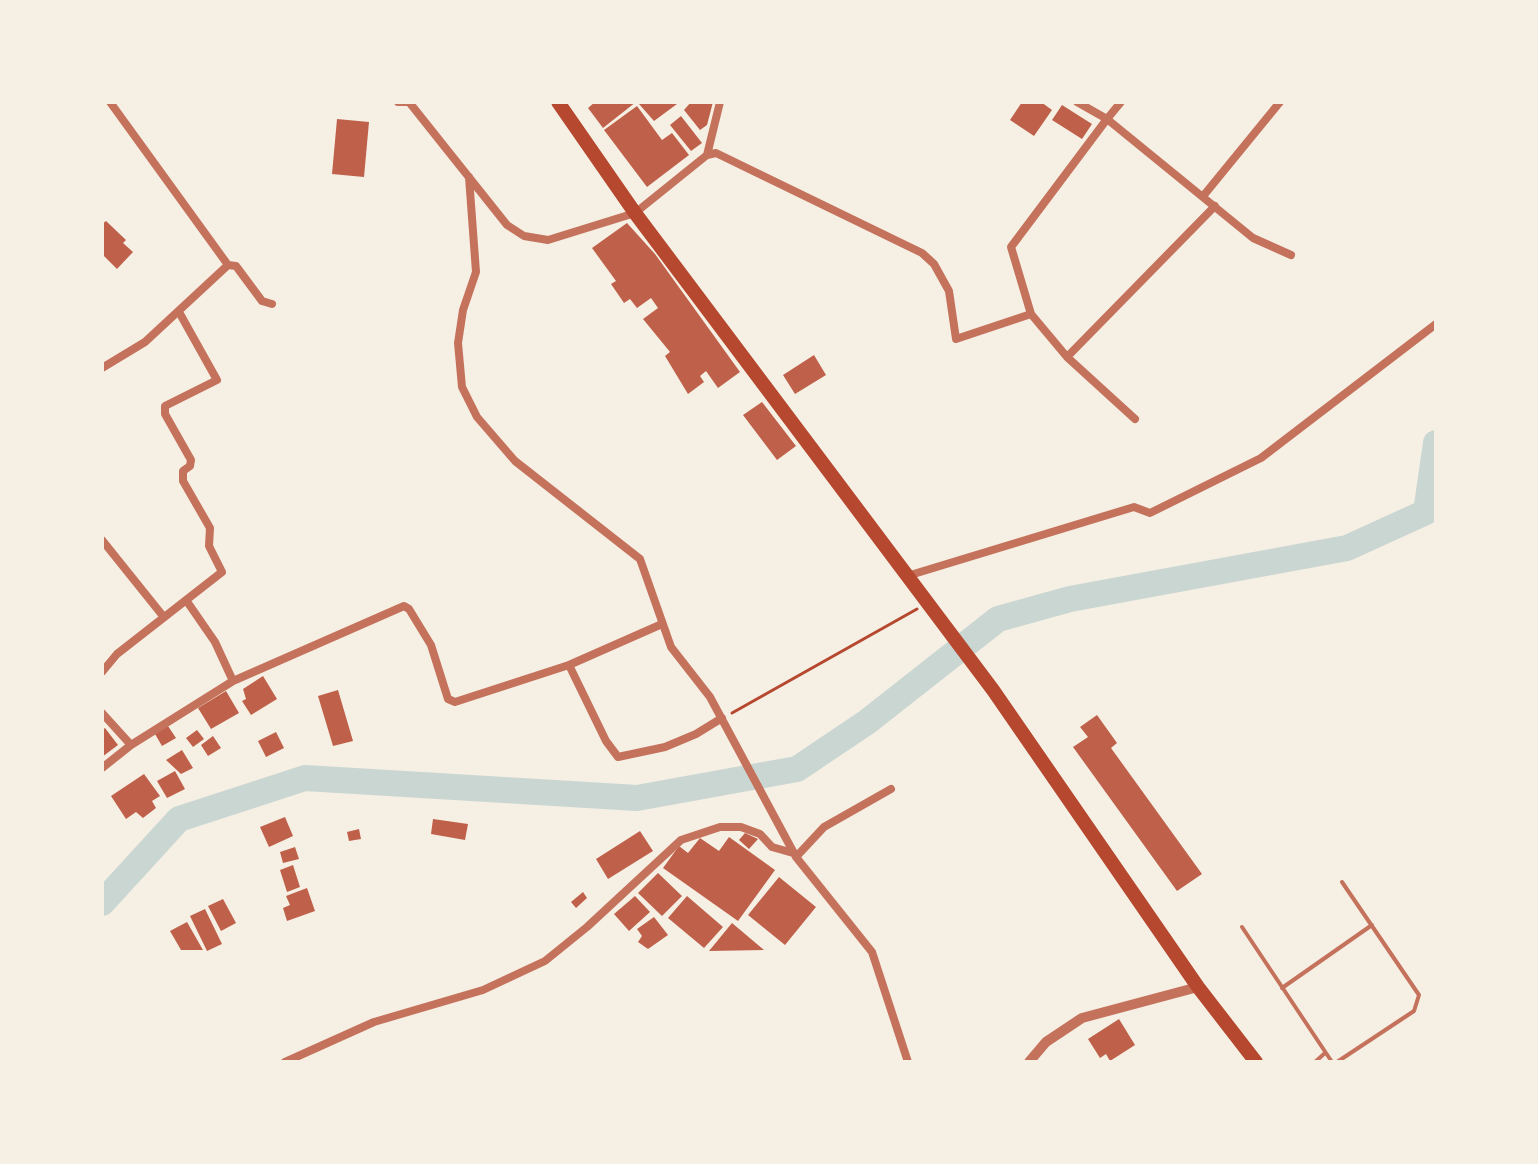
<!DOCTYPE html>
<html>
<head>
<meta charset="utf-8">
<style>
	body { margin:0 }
	#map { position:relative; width:1538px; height:1164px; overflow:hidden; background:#f6efe4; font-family:"Exo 2",sans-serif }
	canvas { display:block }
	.frame { position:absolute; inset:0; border:104px solid #f6efe4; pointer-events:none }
</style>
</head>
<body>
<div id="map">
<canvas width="1538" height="1164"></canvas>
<div class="frame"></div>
</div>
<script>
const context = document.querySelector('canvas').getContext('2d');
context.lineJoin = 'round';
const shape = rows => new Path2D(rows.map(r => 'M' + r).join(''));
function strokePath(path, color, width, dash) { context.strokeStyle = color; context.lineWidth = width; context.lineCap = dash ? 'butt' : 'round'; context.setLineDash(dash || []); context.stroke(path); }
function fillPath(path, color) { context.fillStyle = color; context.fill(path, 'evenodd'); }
strokePath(shape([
	[102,903,179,819,305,778,637,798,797,769,867,722,998,619,1070,599,1347,548,1426,512,1436,443]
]), '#c9d6d2', 26);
fillPath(shape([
	[595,102,636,102,603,128,588,108],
	[642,102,675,102,677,104,654,121,639,104],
	[691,102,713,102,707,125,700,130,684,110],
	[1022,102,1041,102,1052,110,1034,136,1010,120],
	[1062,105,1092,124,1082,139,1052,120],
	[637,106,662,140,672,133,689,155,647,187,604,130],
	[681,116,702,143,691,151,670,125],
	[337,119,369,122,364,177,332,174],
	[106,221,126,240,123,243,133,252,117,269,102,254,102,224],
	[627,223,655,254,740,372,718,388,706,371,700,376,704,382,688,394,665,356,670,352,643,319,658,308,651,298,637,308,630,299,624,303,611,284,616,281,592,248],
	[814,355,826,375,795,394,783,375],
	[762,402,796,446,777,460,743,415],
	[263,676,277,699,251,715,242,701,246,699,243,689],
	[338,690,353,741,333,746,318,696],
	[226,691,239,713,211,729,198,708],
	[1097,715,1117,743,1111,748,1202,874,1177,891,1073,747,1088,737,1080,727],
	[168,726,176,738,162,746,155,734],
	[105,728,118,745,102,757,102,730],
	[197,730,204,739,193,747,186,738],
	[276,732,284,748,266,757,258,741],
	[213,736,221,748,208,756,201,745],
	[182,750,193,768,181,774,166,760],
	[175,771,185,789,167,798,157,781],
	[144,774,160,796,152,801,156,808,143,818,136,812,126,819,111,796],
	[285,817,293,836,269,847,260,827],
	[433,819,468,824,465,840,431,834],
	[359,829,361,839,349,841,347,832],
	[640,831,653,851,608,879,596,859],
	[745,833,758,839,749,849,739,840],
	[729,837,775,870,738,921,663,868,679,846,688,853,700,838,719,851],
	[295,847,299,859,283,863,280,852],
	[293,865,300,887,287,892,280,870],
	[658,873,682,896,662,916,638,893],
	[779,877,816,907,785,945,748,915],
	[307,888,315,911,287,921,283,908,290,905,286,896],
	[583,892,587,898,576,908,571,902],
	[635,896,650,912,629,931,614,914],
	[687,896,723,927,704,948,668,918],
	[223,899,236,923,221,931,208,906],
	[205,909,222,944,207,951,190,916],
	[654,917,668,935,648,949,638,942,642,936,637,929],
	[187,922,203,950,181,950,170,931],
	[732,923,764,950,709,951],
	[1119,1019,1135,1045,1110,1061,1106,1054,1100,1058,1088,1039]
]), '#bf614a');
strokePath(shape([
	[732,713,917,609]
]), '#b5482f', 3);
strokePath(shape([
	[1242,927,1332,1062],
	[1282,988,1372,925],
	[1315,1062,1325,1053],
	[1337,1062,1414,1011,1419,995,1342,882]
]), '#c5725c', 4);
strokePath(shape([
	[110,102,228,265,236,266,262,301,272,304],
	[398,102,409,102,507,225,524,236,548,240,635,213,707,155,720,102],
	[1077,102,1107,119,1121,102],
	[707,155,716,153,922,253,934,264,949,291,956,339,1031,314],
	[469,177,476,272,463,310,458,343,462,387,477,417,515,461,640,559,671,647,710,697,796,857,872,952,908,1062],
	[1204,195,1280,102],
	[1067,357,1215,206],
	[102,368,145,342,228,265],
	[1135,419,1067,357,1031,314,1011,247,1107,119,1253,238,1291,255],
	[102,540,163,616],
	[907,576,1134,507,1150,513,1261,458,1436,324],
	[186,600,215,642,233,681],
	[569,665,662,624],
	[102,672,117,654,222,572,209,546,210,528,183,481,183,471,190,466,191,460,165,414,165,406,217,380,179,312],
	[102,713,131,745],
	[102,768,131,745,233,681,404,606,409,609,431,645,448,699,455,702,569,665,606,741,618,757,665,747,696,734,722,718],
	[796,857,824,827,891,789],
	[285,1062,374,1022,483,990,545,961,587,927,681,840,720,827,741,827,760,834,772,847,793,853]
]), '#c5725c', 8);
strokePath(shape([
	[1029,1062,1046,1042,1082,1018,1198,987]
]), '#c5725c', 10);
strokePath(shape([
	[558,102,635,213,993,690,1198,987,1256,1062]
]), '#b5482f', 14);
</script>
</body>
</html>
